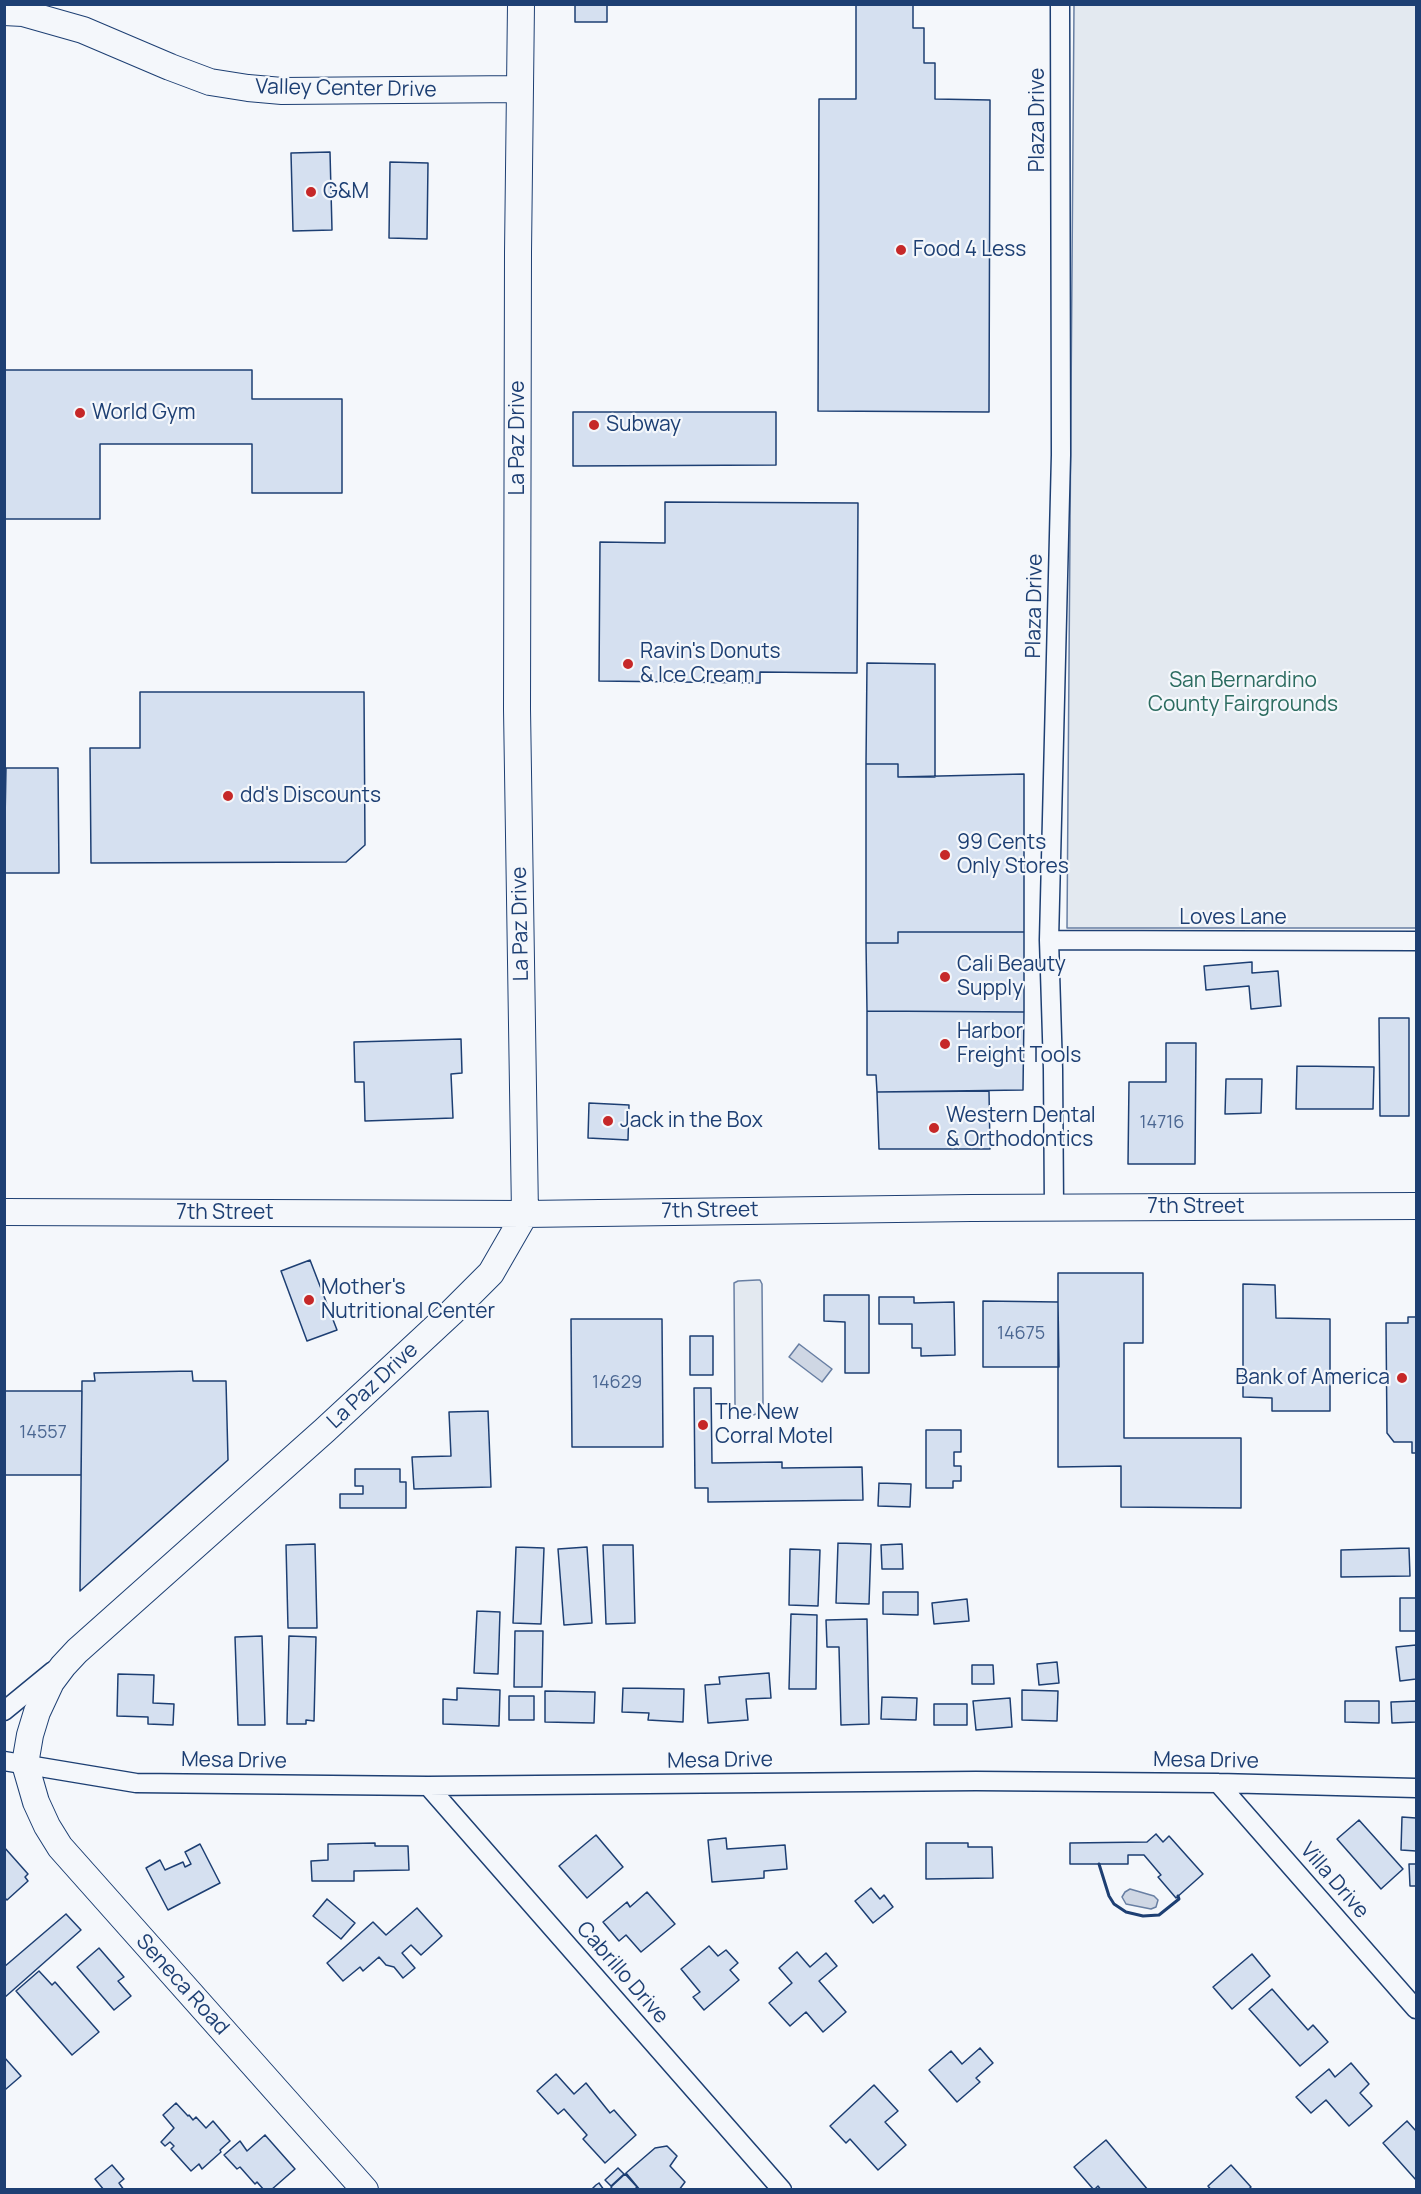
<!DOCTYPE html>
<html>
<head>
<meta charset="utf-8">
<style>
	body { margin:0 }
	#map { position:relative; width:1421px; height:2194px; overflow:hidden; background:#f4f7fb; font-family:Manrope,sans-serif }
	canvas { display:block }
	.frame { position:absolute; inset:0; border:6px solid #1d3f73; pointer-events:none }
</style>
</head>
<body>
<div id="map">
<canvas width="1421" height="2194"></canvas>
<div class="frame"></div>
</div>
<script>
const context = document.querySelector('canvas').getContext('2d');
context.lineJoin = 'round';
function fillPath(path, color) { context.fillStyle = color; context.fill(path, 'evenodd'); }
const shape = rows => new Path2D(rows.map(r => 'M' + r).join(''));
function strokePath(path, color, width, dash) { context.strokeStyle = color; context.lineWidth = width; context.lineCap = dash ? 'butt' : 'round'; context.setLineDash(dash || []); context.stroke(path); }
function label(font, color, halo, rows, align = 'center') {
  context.font = font + ' Manrope,sans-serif'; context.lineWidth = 4.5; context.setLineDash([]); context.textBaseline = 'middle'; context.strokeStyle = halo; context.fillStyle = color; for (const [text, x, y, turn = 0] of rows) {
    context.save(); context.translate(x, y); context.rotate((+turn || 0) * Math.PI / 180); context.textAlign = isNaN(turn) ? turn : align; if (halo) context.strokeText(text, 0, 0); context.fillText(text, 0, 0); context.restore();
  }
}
const green = shape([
	[1074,5,1416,5,1416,928,1067,928,1074,5],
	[757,1280,760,1280,762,1284,763,1404,756,1414,748,1417,738,1412,735,1405,734,1283,738,1281,757,1280]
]);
fillPath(green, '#e3e9f0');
strokePath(green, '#687fa3', 1.5);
const water = shape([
	[799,1344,832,1369,822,1382,789,1357,799,1344],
	[1130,1889,1154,1896,1158,1900,1156,1907,1151,1909,1126,1904,1122,1897,1125,1892,1130,1889]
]);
fillPath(water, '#cfd7e4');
strokePath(water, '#687fa3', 1.5);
const building = shape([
	[575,4,607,4,607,22,575,22,575,4],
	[856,4,913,4,913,28,924,28,924,63,935,63,935,99,990,100,989,412,818,411,819,99,856,99,856,4],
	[330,152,332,230,293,231,291,153,330,152],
	[390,162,428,163,427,239,389,238,390,162],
	[4,370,252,370,252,399,342,399,342,493,252,493,252,444,100,444,100,519,4,519,4,370],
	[573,412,776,412,776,465,573,466,573,412],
	[665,502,858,503,857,673,760,672,760,683,599,681,600,542,665,543,665,502],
	[867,663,935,664,935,777,898,777,898,764,866,764,867,663],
	[140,692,364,692,365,845,346,862,91,863,90,748,140,748,140,692],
	[866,764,898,764,898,777,1024,774,1024,932,898,932,898,943,866,943,866,764],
	[6,768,58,768,59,873,4,873,6,768],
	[898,932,1024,932,1024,1012,867,1011,866,943,898,943,898,932],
	[1252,962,1252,973,1278,971,1281,1006,1251,1009,1249,986,1206,990,1204,966,1252,962],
	[867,1011,1024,1012,1023,1090,877,1092,876,1075,867,1075,867,1011],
	[1379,1018,1409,1018,1409,1116,1380,1116,1379,1018],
	[461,1039,462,1073,451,1074,453,1118,365,1121,364,1082,355,1082,354,1042,461,1039],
	[1166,1043,1196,1043,1195,1164,1128,1164,1129,1082,1166,1082,1166,1043],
	[1297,1066,1374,1067,1373,1109,1296,1109,1297,1066],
	[1226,1079,1262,1079,1261,1113,1225,1114,1226,1079],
	[989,1091,990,1149,879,1149,877,1092,989,1091],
	[589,1103,629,1105,628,1140,588,1138,589,1103],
	[310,1260,337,1330,307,1341,281,1271,310,1260],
	[1058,1273,1143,1273,1143,1343,1124,1343,1124,1438,1241,1438,1241,1508,1121,1507,1121,1466,1058,1467,1058,1273],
	[1243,1284,1275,1285,1276,1318,1330,1319,1330,1411,1272,1411,1272,1398,1243,1397,1243,1284],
	[824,1295,869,1295,869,1373,845,1373,845,1322,824,1321,824,1295],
	[879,1297,914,1297,914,1303,954,1302,955,1355,921,1356,921,1348,912,1348,912,1324,879,1324,879,1297],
	[983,1301,1058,1302,1059,1367,983,1367,983,1301],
	[1408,1317,1416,1317,1416,1453,1412,1453,1412,1442,1394,1442,1387,1433,1386,1323,1408,1323,1408,1317],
	[571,1319,662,1319,663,1447,572,1447,571,1319],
	[690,1336,713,1336,713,1375,690,1375,690,1336],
	[192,1371,193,1381,226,1381,228,1460,80,1591,82,1381,95,1381,94,1373,192,1371],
	[694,1388,711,1388,712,1463,782,1462,782,1468,862,1467,863,1500,708,1502,708,1488,695,1488,694,1388],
	[4,1391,82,1391,81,1475,4,1475,4,1391],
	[488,1411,491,1487,414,1489,412,1457,451,1456,449,1412,488,1411],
	[926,1430,961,1430,961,1452,954,1452,954,1466,961,1466,961,1481,953,1481,953,1488,926,1488,926,1430],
	[355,1469,400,1469,400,1482,406,1482,406,1508,340,1508,340,1494,363,1494,363,1486,355,1486,355,1469],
	[879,1483,911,1484,910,1507,878,1506,879,1483],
	[838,1543,871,1544,869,1604,836,1603,838,1543],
	[315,1544,317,1628,288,1628,286,1545,315,1544],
	[902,1544,903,1569,882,1569,881,1545,902,1544],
	[603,1545,633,1545,635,1623,606,1624,603,1545],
	[516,1547,544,1548,541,1624,513,1623,516,1547],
	[587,1547,592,1623,564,1625,558,1549,587,1547],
	[1409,1548,1410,1576,1341,1577,1341,1550,1409,1548],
	[790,1549,820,1550,818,1606,789,1605,790,1549],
	[883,1592,918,1592,918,1615,883,1614,883,1592],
	[1400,1598,1416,1598,1416,1631,1400,1631,1400,1598],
	[967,1599,969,1621,934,1624,932,1603,967,1599],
	[477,1611,500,1612,498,1674,474,1673,477,1611],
	[791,1614,817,1615,816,1689,789,1689,791,1614],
	[867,1619,869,1724,841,1725,839,1647,827,1647,826,1620,867,1619],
	[515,1631,543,1631,542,1687,514,1687,515,1631],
	[262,1636,265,1725,238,1725,235,1637,262,1636],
	[289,1636,316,1637,314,1721,306,1720,306,1724,287,1724,289,1636],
	[1416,1645,1416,1679,1400,1681,1396,1647,1416,1645],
	[1057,1662,1059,1683,1039,1685,1037,1664,1057,1662],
	[972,1665,993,1665,994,1684,972,1684,972,1665],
	[769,1673,771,1698,746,1699,748,1720,708,1723,705,1685,720,1684,719,1677,769,1673],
	[118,1674,154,1675,153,1703,174,1704,173,1725,148,1724,148,1717,117,1716,118,1674],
	[457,1688,500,1690,499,1726,443,1724,443,1699,457,1700,457,1688],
	[623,1688,684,1689,683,1722,648,1720,649,1713,622,1712,623,1688],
	[1022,1690,1058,1691,1057,1721,1022,1720,1022,1690],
	[545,1691,595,1692,594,1723,545,1722,545,1691],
	[509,1696,534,1696,534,1720,509,1720,509,1696],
	[882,1697,917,1698,916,1720,881,1719,882,1697],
	[1010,1698,1012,1727,976,1730,973,1701,1010,1698],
	[1345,1701,1379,1701,1379,1723,1345,1722,1345,1701],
	[1416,1701,1416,1722,1392,1723,1391,1702,1416,1701],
	[934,1704,967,1704,967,1725,934,1725,934,1704],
	[1402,1817,1416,1818,1416,1851,1401,1850,1402,1817],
	[1359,1820,1403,1869,1381,1889,1337,1839,1359,1820],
	[1156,1834,1163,1842,1169,1836,1203,1874,1176,1898,1158,1877,1161,1875,1144,1855,1128,1855,1128,1864,1070,1864,1070,1843,1147,1842,1156,1834],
	[596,1835,623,1867,587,1898,559,1866,596,1835],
	[726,1838,727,1849,785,1845,787,1869,764,1871,764,1878,712,1882,708,1840,726,1838],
	[375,1843,375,1846,408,1846,409,1870,354,1871,354,1881,312,1881,311,1861,328,1860,328,1844,375,1843],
	[926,1843,968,1843,968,1847,992,1847,993,1878,926,1879,926,1843],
	[200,1844,220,1883,168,1910,146,1868,160,1860,165,1870,183,1862,185,1867,191,1864,185,1852,200,1844],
	[4,1847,28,1874,25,1877,28,1881,7,1900,4,1897,4,1847],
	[1409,1864,1416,1864,1416,1886,1410,1886,1409,1864],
	[871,1888,880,1899,884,1895,893,1907,873,1923,855,1901,871,1888],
	[647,1892,675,1924,641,1952,626,1935,619,1941,603,1922,627,1902,630,1907,647,1892],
	[327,1899,355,1923,341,1939,313,1916,327,1899],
	[417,1908,442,1936,421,1955,411,1945,402,1953,415,1968,403,1978,394,1967,386,1965,379,1957,363,1971,360,1967,343,1981,327,1963,373,1922,386,1935,417,1908],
	[66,1914,81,1930,4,1998,4,1967,66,1914],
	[709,1946,718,1956,726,1950,738,1963,730,1970,739,1980,704,2010,693,1997,700,1992,681,1969,709,1946],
	[99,1948,124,1977,118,1981,131,1996,114,2010,77,1967,99,1948],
	[797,1952,810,1967,826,1953,837,1966,819,1981,846,2012,823,2032,806,2012,790,2026,769,2003,792,1983,779,1968,797,1952],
	[1252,1954,1270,1976,1232,2009,1213,1987,1252,1954],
	[39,1971,52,1985,55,1982,99,2032,72,2055,16,1991,39,1971],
	[1272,1989,1308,2030,1313,2025,1328,2042,1300,2066,1249,2009,1272,1989],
	[980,2048,993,2063,976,2078,980,2082,957,2102,929,2070,951,2051,962,2064,980,2048],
	[4,2057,21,2076,6,2089,4,2087,4,2057],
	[1351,2063,1369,2084,1360,2093,1372,2106,1349,2126,1326,2100,1311,2113,1296,2097,1329,2069,1335,2077,1351,2063],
	[556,2074,574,2094,586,2083,610,2113,614,2110,636,2135,605,2163,583,2139,587,2135,564,2109,558,2114,537,2091,556,2074],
	[874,2085,898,2111,885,2122,906,2145,878,2170,850,2139,846,2143,830,2126,874,2085],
	[176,2103,188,2116,189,2115,193,2120,196,2117,206,2128,213,2121,230,2141,220,2150,221,2152,202,2169,199,2164,191,2171,171,2149,174,2146,170,2142,165,2146,161,2142,174,2128,163,2115,176,2103],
	[1407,2121,1416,2131,1416,2180,1383,2143,1407,2121],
	[265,2135,295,2169,271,2190,264,2190,257,2182,255,2184,240,2167,237,2169,224,2155,240,2141,247,2151,265,2135],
	[1106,2140,1148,2190,1101,2190,1098,2186,1094,2190,1074,2167,1106,2140],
	[667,2146,677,2156,670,2166,685,2182,679,2190,640,2190,626,2173,655,2148,667,2146],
	[112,2165,124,2179,119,2183,124,2190,104,2190,95,2179,112,2165],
	[1231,2165,1251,2187,1248,2190,1211,2190,1208,2186,1231,2165],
	[618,2168,624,2174,611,2186,605,2180,618,2168],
	[625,2174,637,2187,634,2190,613,2190,611,2187,625,2174],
	[599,2183,604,2190,591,2190,596,2185,599,2183]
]);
fillPath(building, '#d5e0f0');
strokePath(building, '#1d3f73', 1.5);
const street = shape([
	[1049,940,1416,941],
	[1054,1208,1053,1069,1049,940,1061,455,1060,4],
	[4,1711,53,1671],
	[4,1761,136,1783,428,1786,976,1781,1218,1783,1416,1788],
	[1218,1783,1416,2009],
	[428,1786,782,2190]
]);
const secondary = shape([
	[4,12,23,13,83,30,170,67,210,82,248,88,282,91,520,89],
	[4,1212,525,1214,971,1208,1416,1206],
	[365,2190,60,1847,47,1826,36,1802,25,1764,30,1735,37,1712,51,1682,63,1666,77,1651,325,1430,451,1313,491,1273,525,1214,517,709,518,252,521,4]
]);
strokePath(street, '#1d3f73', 21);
strokePath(secondary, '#1d3f73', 28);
strokePath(street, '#f4f7fb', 18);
strokePath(secondary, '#f4f7fb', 26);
strokePath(shape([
	[1099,1864,1109,1896,1114,1904,1126,1912,1143,1916,1159,1915,1179,1899,1178,1896]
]), '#1d3f73', 3);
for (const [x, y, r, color] of [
	[311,192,6,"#c62828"],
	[901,250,6,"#c62828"],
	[80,413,6,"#c62828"],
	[594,425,6,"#c62828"],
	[628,664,6,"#c62828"],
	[228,796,6,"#c62828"],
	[945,855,6,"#c62828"],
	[945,977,6,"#c62828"],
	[945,1044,6,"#c62828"],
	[608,1121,6,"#c62828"],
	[934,1128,6,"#c62828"],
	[309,1300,6,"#c62828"],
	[1402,1378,6,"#c62828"],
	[703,1425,6,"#c62828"]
]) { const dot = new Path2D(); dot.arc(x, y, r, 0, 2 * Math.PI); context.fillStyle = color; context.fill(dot); strokePath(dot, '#f4f7fb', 2); }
label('18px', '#4b6792', null, [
	["14716",1162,1123],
	["14675",1021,1334],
	["14629",617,1383],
	["14557",43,1433]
]);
label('21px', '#1d3f73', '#f4f7fb', [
	["Valley Center Drive",346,89,1],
	["Plaza Drive",1038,120,-90],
	["La Paz Drive",518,438,-90],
	["Plaza Drive",1035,606,-89],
	["Loves Lane",1233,918],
	["La Paz Drive",521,924,-91],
	["7th Street",1196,1207],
	["7th Street",710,1211,-1],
	["7th Street",225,1213],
	["La Paz Drive",373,1386,-43],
	["Mesa Drive",234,1761,1],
	["Mesa Drive",720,1761,-1],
	["Mesa Drive",1206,1761,1],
	["Villa Drive",1334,1881,49],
	["Cabrillo Drive",622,1973,49],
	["Seneca Road",182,1985,48]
]);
label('21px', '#1d3f73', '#f4f7fb', [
	["G&M",323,192],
	["Food 4 Less",913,250],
	["World Gym",92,413],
	["Subway",606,425],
	["Ravin's Donuts",640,652],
	["& Ice Cream",640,676],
	["dd's Discounts",240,796],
	["99 Cents",957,843],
	["Only Stores",957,867],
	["Cali Beauty",957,965],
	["Supply",957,989],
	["Harbor",957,1032],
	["Freight Tools",957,1056],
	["Western Dental",946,1116],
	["& Orthodontics",946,1140],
	["Jack in the Box",620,1121],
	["Mother's",321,1288],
	["Nutritional Center",321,1312],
	["Bank of America",1390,1378,"right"],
	["The New",715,1413],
	["Corral Motel",715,1437]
], 'left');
label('21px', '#2c6c60', '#f4f7fb', [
	["San Bernardino",1243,681],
	["County Fairgrounds",1243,705]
]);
</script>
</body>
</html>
